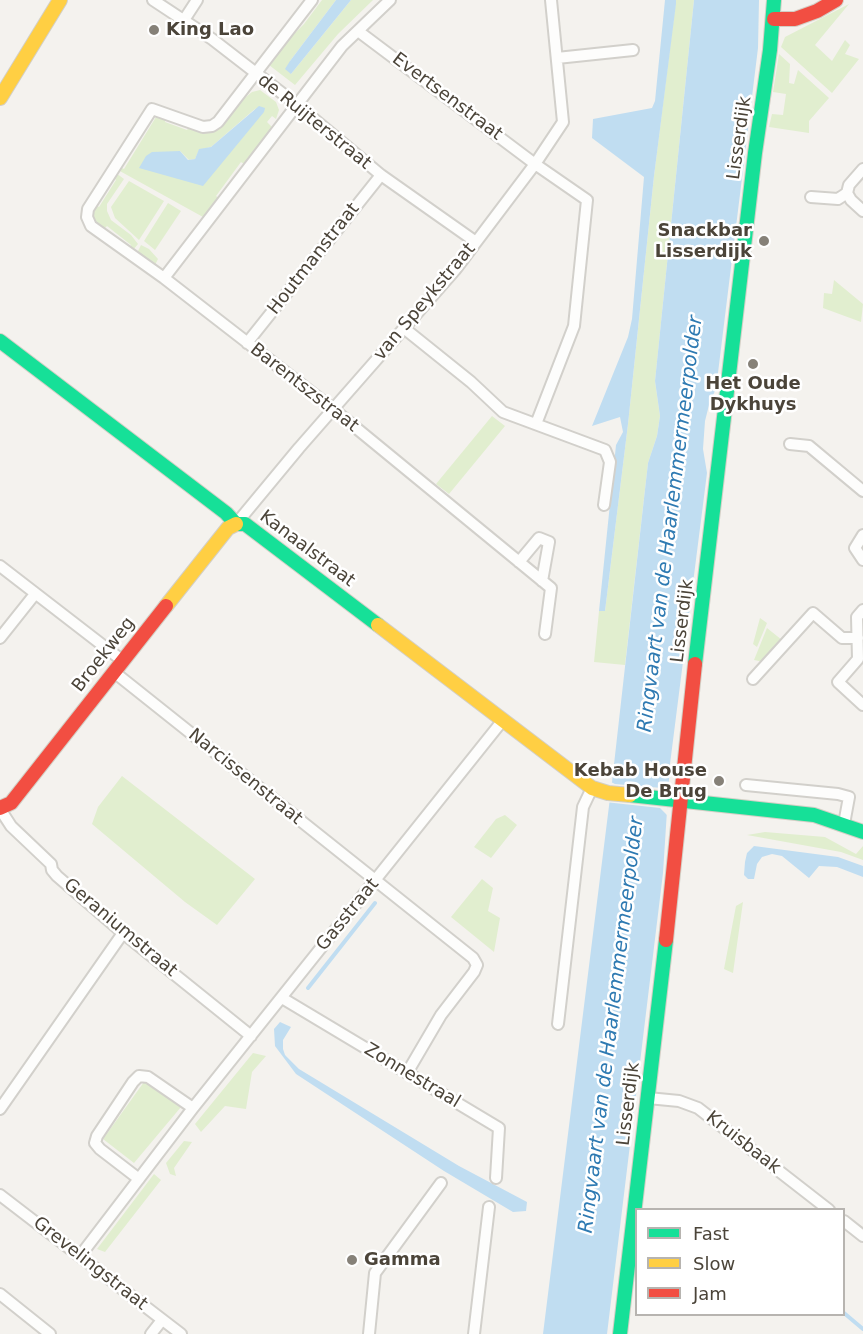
<!DOCTYPE html>
<html>
<head>
<meta charset="utf-8">
<style>
	body { margin:0 }
	#map { position:relative; width:863px; height:1334px; overflow:hidden; background:#f4f2ee; font-family:"DejaVu Sans",sans-serif }
	canvas { display:block }
	.legend { position:absolute; left:635px; top:1208px; width:210px; height:108px; box-sizing:border-box; background:#fff; border:2px solid #b7b4b0; margin:0; padding:8px 10px; list-style:none; font-size:18px; color:#4b4439 }
	.legend li { display:flex; align-items:center; gap:12px; height:30px }
	.legend b { width:30px; border:2px solid #b7b4b0 }
</style>
</head>
<body>
<div id="map">
<canvas width="863" height="1334"></canvas>
<ul class="legend">
<li><b style="height:8px;background:#16e098"></b>Fast</li>
<li><b style="height:8px;background:#ffcf43"></b>Slow</li>
<li><b style="height:8px;background:#f24e42"></b>Jam</li>
</ul>
</div>
<script>
const context = document.querySelector('canvas').getContext('2d');
context.lineJoin = 'round';
function fillPath(path, color) { context.fillStyle = color; context.fill(path, 'evenodd'); }
const shape = rows => new Path2D(rows.map(r => 'M' + r).join(''));
function strokePath(path, color, width, dash) { context.strokeStyle = color; context.lineWidth = width; context.lineCap = dash ? 'butt' : 'round'; context.setLineDash(dash || []); context.stroke(path); }
function label(font, color, halo, rows, align = 'center') {
  context.font = font + ' "DejaVu Sans",sans-serif'; context.lineWidth = 5; context.setLineDash([]); context.textBaseline = 'middle'; context.strokeStyle = halo; context.fillStyle = color; for (const [text, x, y, turn = 0] of rows) {
    context.save(); context.translate(x, y); context.rotate((+turn || 0) * Math.PI / 180); context.textAlign = isNaN(turn) ? turn : align; if (halo) context.strokeText(text, 0, 0); context.fillText(text, 0, 0); context.restore();
  }
}
fillPath(shape([
	[322,0,336,0,290,61,291,74,351,0,373,0,338,34,295,85,269,65,277,51,304,24],
	[676,0,694,0,655,381,660,416,657,436,648,463,625,665,594,662,599,611,605,611,628,424,654,176],
	[849,4,815,45,832,61,845,40,850,45,845,54,859,59,832,93,781,47,785,37],
	[779,54,790,64,789,83,794,84,798,70,829,98,809,121,809,133,769,127,772,114,783,115,786,94,773,92],
	[260,90,276,102,279,110,276,119,272,116,267,122,272,127,244,164,241,162,216,196,219,198,203,217,118,170,120,167,124,169,156,117,166,118,165,122,187,130,189,127,208,132,216,128,224,121,242,100,252,92],
	[256,108,196,183,140,167,180,151,189,160,195,159,199,150,211,147],
	[116,173,124,179,107,204,107,211,111,220,131,235,138,244,133,250,130,248,131,245,107,226,104,229,96,222,92,215,94,208,96,205,99,207,116,180,113,177],
	[129,181,164,201,139,240,115,218,111,207],
	[168,203,181,211,155,250,144,241],
	[141,245,149,249,158,259,155,265,137,253],
	[834,280,863,304,861,322,823,308,824,293,832,294],
	[492,416,505,426,449,494,436,484],
	[760,618,767,623,757,647,753,644],
	[767,628,782,640,764,662,754,660],
	[122,776,255,879,217,925,185,902,92,824,98,807],
	[505,815,517,825,491,858,474,847,496,819],
	[765,832,825,837,856,854,863,846,863,860,841,852,747,835],
	[482,879,493,888,488,911,500,918,494,952,451,917],
	[743,902,733,973,724,969,736,906],
	[253,1053,266,1056,252,1072,246,1109,225,1106,201,1132,195,1124],
	[144,1082,181,1107,134,1163,103,1139],
	[184,1141,192,1142,174,1168,176,1176,170,1174,166,1163],
	[154,1174,161,1180,105,1252,97,1249]
]), '#e1eecf');
fillPath(shape([
	[336,0,351,0,291,74,285,69,290,61],
	[665,0,676,0,676,4,654,176,628,424,605,611,599,611,616,445,623,432,620,417,592,426,628,337,632,319,644,177,592,138,593,119,652,108,655,101],
	[694,0,759,0,758,48,716,389,710,401,705,421,703,449,707,473,670,764,663,873,607,1334,543,1334,612,782,648,463,657,436,660,416,655,381],
	[259,106,265,108,264,112,203,186,139,168,146,156,152,152,180,151,188,160,195,159,199,149,211,147],
	[754,846,838,857,863,866,863,877,837,867,819,866,809,878,782,856,772,854,762,857,757,864,754,879,748,879,744,875,745,862,747,853],
	[280,1022,291,1027,283,1040,283,1049,285,1055,299,1069,459,1166,527,1202,526,1211,513,1212,444,1171,296,1074,275,1046,274,1029]
]), '#c0ddf1');
fillPath(shape([
	[609,781,615,784,662,788,669,785,667,815,660,808,605,802]
]), '#f4f2ee');
strokePath(shape([
	[308,988,375,903],
	[844,1313,863,1329]
]), '#c0ddf1', 4);
const street = shape([
	[153,0,212,39,296,104,381,175,476,242],
	[312,0,218,122,212,126,203,127,152,109,88,209,87,217,91,226,164,278,333,409,551,588,545,634],
	[184,20,197,0],
	[358,31,535,164,587,200,574,326,536,424],
	[557,58,633,50],
	[847,193,851,200,863,211],
	[811,197,838,199,847,193,849,185,863,169],
	[164,278,342,46,390,0],
	[405,329,471,382,503,412,605,450,610,462,604,505],
	[247,343,381,175],
	[790,444,809,446,863,491],
	[236,524,299,448,455,270,535,164,563,122,551,0],
	[863,535,855,548,863,560],
	[519,562,539,538,549,542,542,581],
	[0,566,123,661],
	[863,610,857,617,858,659,838,682,863,705],
	[0,638,35,594],
	[114,672,473,958,477,965,474,972,441,1015,407,1073],
	[753,679,813,613,842,638,858,638],
	[746,785,838,794,849,797,844,824],
	[0,809,11,826,51,864,52,870,57,876,123,933,251,1036],
	[282,998,499,1128,496,1178],
	[558,1024,583,807,592,788],
	[648,1098,679,1101,698,1108,829,1210],
	[0,1109,123,933],
	[139,1179,100,1149,95,1143,97,1136,133,1082,139,1076,148,1077,193,1108],
	[0,1195,181,1334],
	[844,1221,863,1236],
	[80,1256,193,1108,503,720],
	[0,1294,50,1334],
	[151,1334,162,1320],
	[369,1334,375,1273,441,1183],
	[474,1334,489,1207]
]);
const fast = shape([
	[0,341,226,513,236,524,245,524,378,625],
	[695,664,755,153,770,50,774,0],
	[630,795,814,815,863,832],
	[620,1334,666,940]
]);
const slow = shape([
	[0,98,60,0],
	[166,606,228,528,236,524],
	[378,625,592,788,608,793,630,795]
]);
const jam = shape([
	[774,19,795,19,817,11,836,0],
	[0,808,11,803,166,606],
	[666,940,695,664]
]);
strokePath(street, '#d2d0cb', 14);
strokePath(fast, '#d3cfc5', 16);
strokePath(slow, '#d3cfc5', 16);
strokePath(jam, '#d3cfc5', 16);
strokePath(street, '#fdfdfc', 10);
strokePath(fast, '#16e098', 14);
strokePath(slow, '#ffcf43', 14);
strokePath(jam, '#f24e42', 14);
for (const [x, y, r, color] of [
	[154,30,6,"#868178"],
	[764,241,6,"#868178"],
	[753,364,6,"#868178"],
	[719,781,6,"#868178"],
	[352,1260,6,"#868178"]
]) { const dot = new Path2D(); dot.arc(x, y, r, 0, 2 * Math.PI); context.fillStyle = color; context.fill(dot); strokePath(dot, '#fff', 2); }
label('bold 18px', '#4b4439', '#fff', [
	["King Lao",166,30],
	["Snackbar",752,231,"right"],
	["Lisserdijk",752,252,"right"],
	["Het Oude",753,384,"center"],
	["Dykhuys",753,405,"center"],
	["Kebab House",707,771,"right"],
	["De Brug",707,792,"right"],
	["Gamma",364,1260]
], 'left');
label('18px', '#4b4439', '#fff', [
	["Evertsenstraat",447,97,37],
	["de Ruijterstraat",314,122,39],
	["Lisserdijk",740,138,-82],
	["Houtmanstraat",314,259,-52],
	["van Speykstraat",425,302,-50],
	["Barentszstraat",304,388,38],
	["Kanaalstraat",307,549,37],
	["Lisserdijk",683,621,-83],
	["Broekweg",104,655,-52],
	["Narcissenstraat",245,777,39],
	["Gasstraat",348,915,-51],
	["Geraniumstraat",120,928,40],
	["Zonnestraal",412,1076,31],
	["Lisserdijk",629,1104,-83],
	["Kruisbaak",743,1143,38],
	["Grevelingstraat",90,1264,38]
]);
label('italic 20px', '#2e7ab2', '#fff', [
	["Ringvaart van de Haarlemmermeerpolder",671,524,-83],
	["Ringvaart van de Haarlemmermeerpolder",612,1025,-83]
]);
</script>
</body>
</html>
